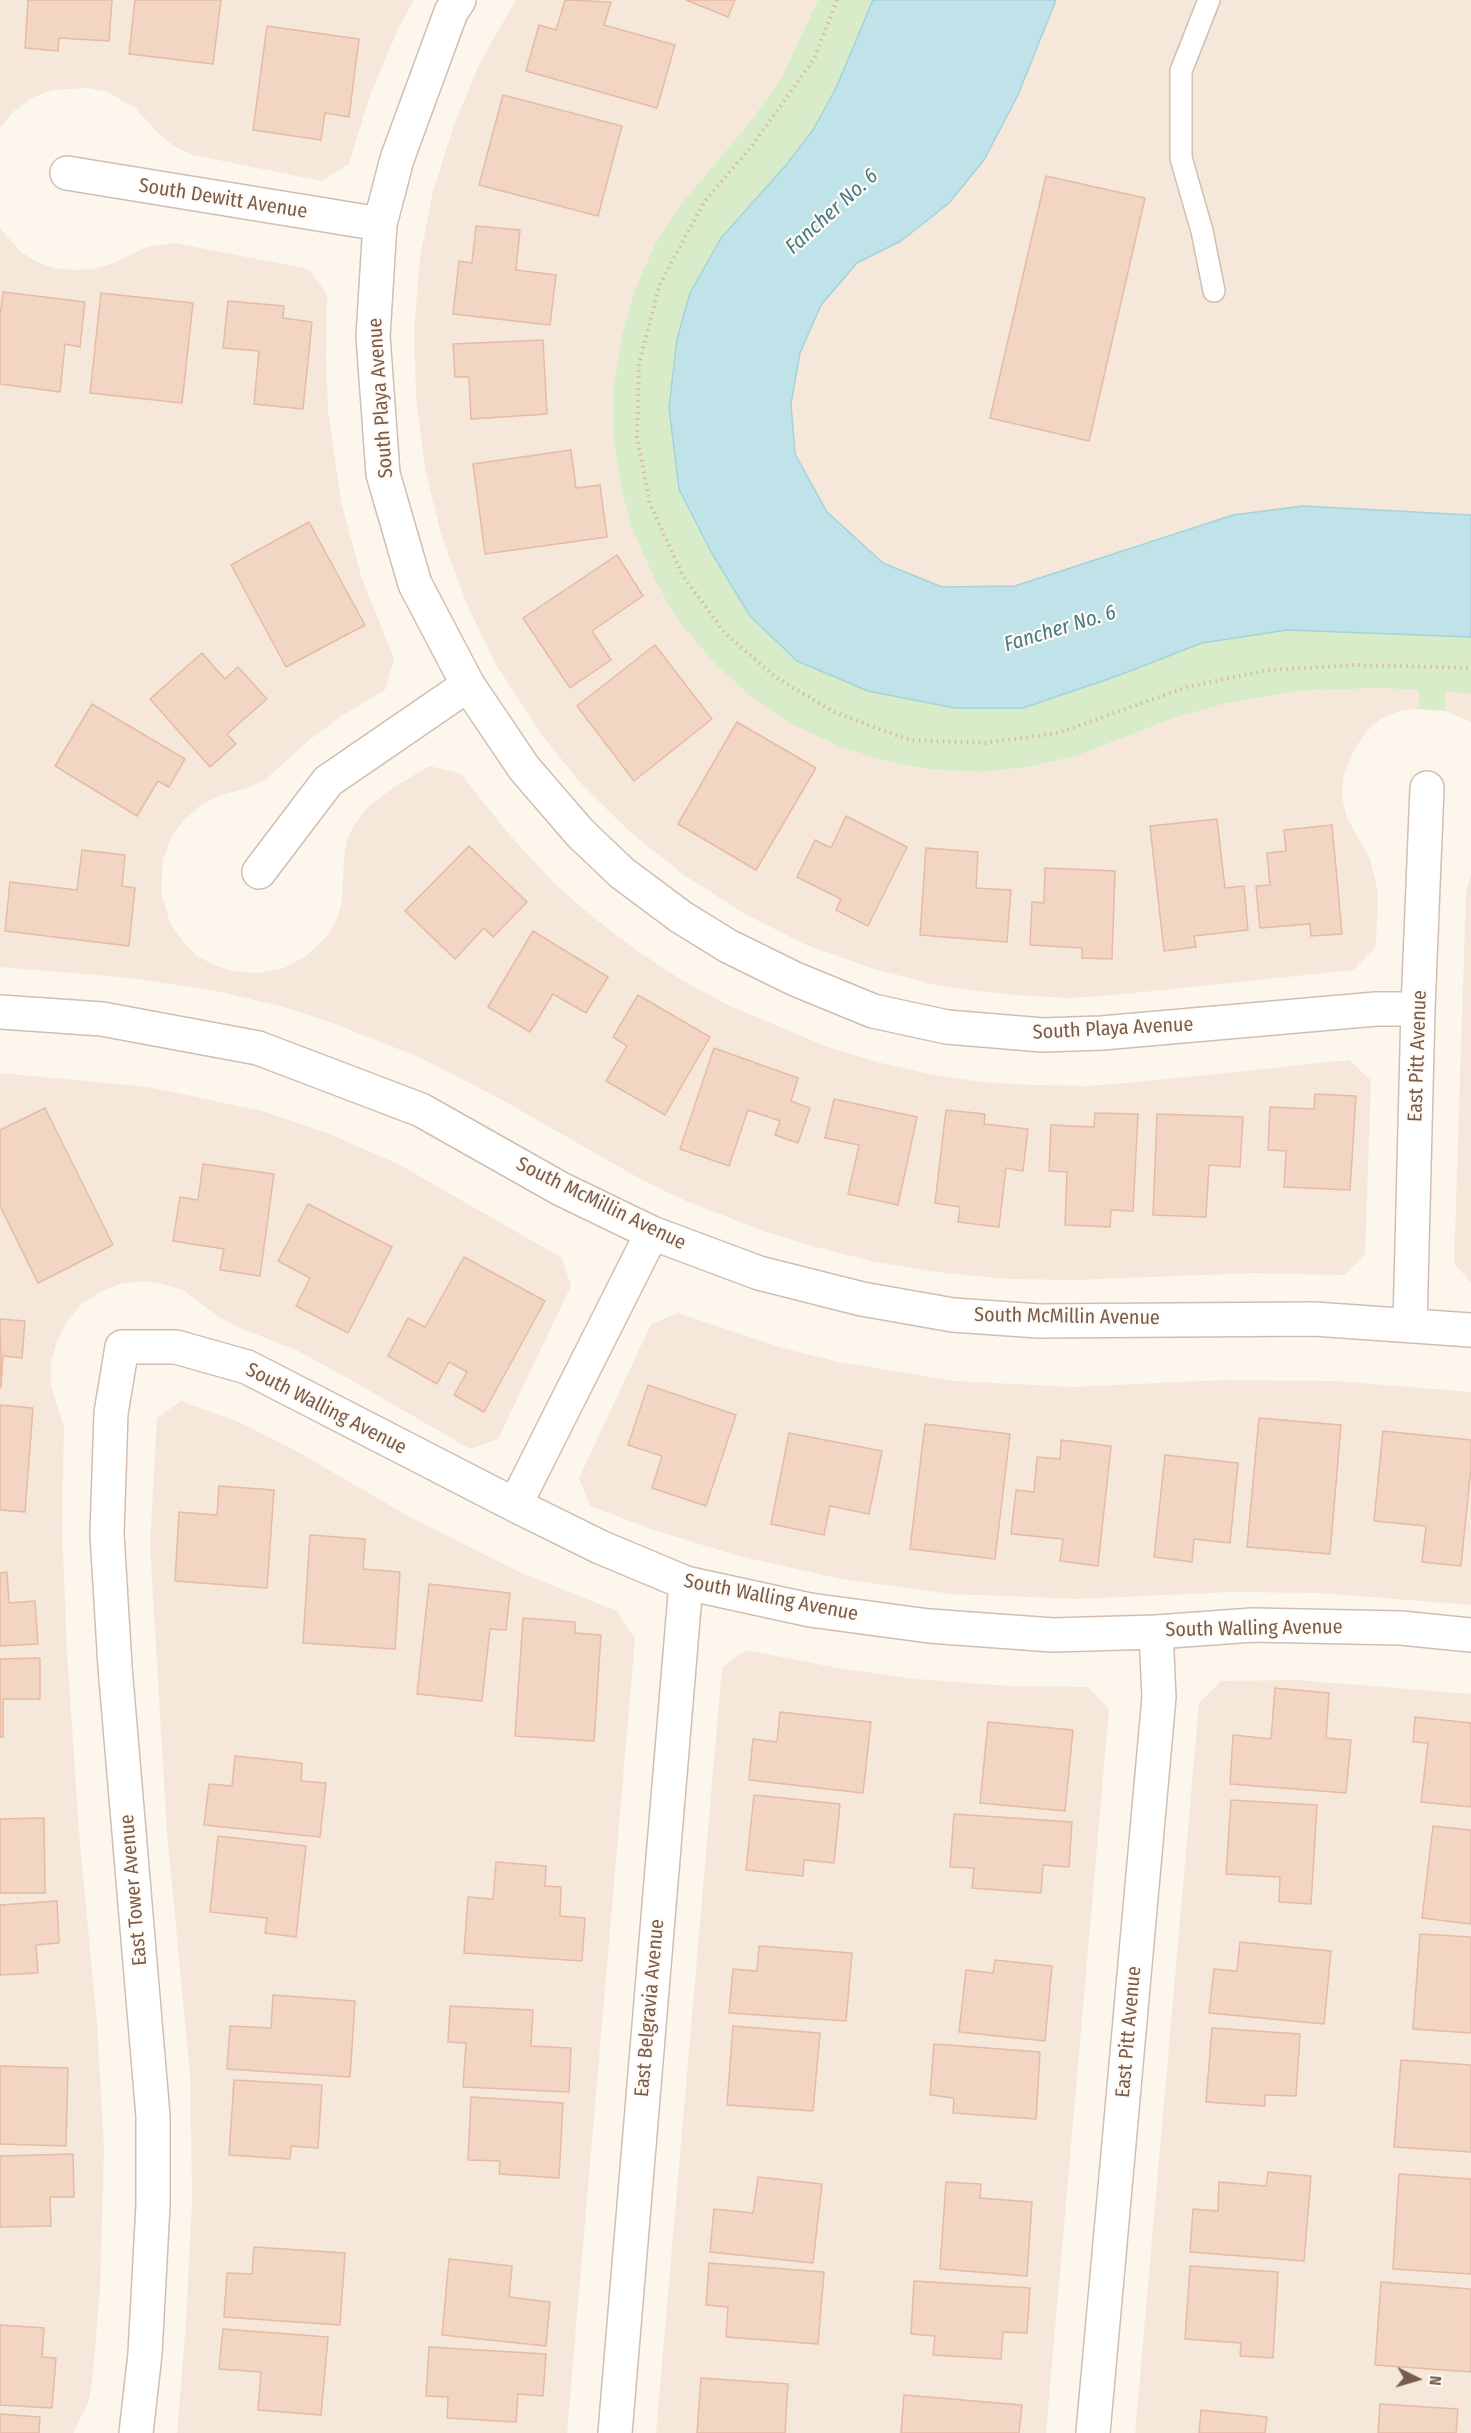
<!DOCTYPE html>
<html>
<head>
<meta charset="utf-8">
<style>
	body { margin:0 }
	#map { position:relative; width:1471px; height:2433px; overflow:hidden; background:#fdf6ec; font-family:"Fira Sans Condensed",sans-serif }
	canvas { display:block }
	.north { position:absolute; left:1387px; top:2349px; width:60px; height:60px; -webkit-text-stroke:4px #fffaf3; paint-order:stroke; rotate:95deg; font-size:16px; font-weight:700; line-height:24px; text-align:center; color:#7a5c4d }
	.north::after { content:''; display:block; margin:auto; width:21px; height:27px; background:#7a5c4d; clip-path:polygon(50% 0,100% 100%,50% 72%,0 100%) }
</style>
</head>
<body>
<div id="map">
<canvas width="1471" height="2433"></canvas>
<div class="north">N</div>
</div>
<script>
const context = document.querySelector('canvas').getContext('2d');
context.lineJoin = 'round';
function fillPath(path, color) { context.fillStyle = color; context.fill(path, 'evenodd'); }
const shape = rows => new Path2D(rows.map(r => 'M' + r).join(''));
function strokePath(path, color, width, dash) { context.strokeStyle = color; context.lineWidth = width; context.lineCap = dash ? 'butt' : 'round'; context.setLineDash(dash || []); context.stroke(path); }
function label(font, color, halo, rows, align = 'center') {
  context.font = font + ' "Fira Sans Condensed",sans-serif'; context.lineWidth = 4.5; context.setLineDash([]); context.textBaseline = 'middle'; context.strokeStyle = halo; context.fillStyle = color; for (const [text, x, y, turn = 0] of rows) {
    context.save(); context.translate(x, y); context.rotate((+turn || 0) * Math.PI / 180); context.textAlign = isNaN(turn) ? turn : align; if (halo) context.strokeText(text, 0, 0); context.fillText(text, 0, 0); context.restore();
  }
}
fillPath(shape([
	[0,0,414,0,399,27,369,98,349,164,322,181,193,155,175,147,161,136,135,108,108,92,89,88,52,90,34,97,14,111,0,128],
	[516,0,818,0,783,74,751,121,680,205,654,246,634,292,622,335,614,385,613,433,621,489,633,531,656,583,679,622,716,665,750,696,791,724,838,746,885,761,935,770,984,772,1031,767,1079,755,1174,718,1224,704,1297,691,1379,688,1420,690,1419,709,1402,710,1382,718,1366,732,1352,753,1343,778,1342,798,1347,818,1370,858,1378,892,1376,947,1353,970,1115,995,1070,998,1013,995,940,986,874,969,804,944,743,913,681,873,629,831,584,787,541,734,495,663,466,602,441,534,425,468,416,397,414,329,420,258,433,191,454,125,480,62],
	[1056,0,1471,0,1471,515,1303,506,1233,515,1015,586,941,587,883,563,827,512,795,454,791,404,800,353,821,305,857,263,901,241,1018,94],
	[0,228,21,252,37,262,54,268,73,270,92,269,111,264,147,247,175,243,308,269,327,294,326,358,328,410,341,501,361,576,394,659,385,690,343,715,308,741,265,780,248,788,221,795,201,805,184,820,171,838,163,860,161,892,170,923,182,940,196,955,214,965,233,971,259,973,284,968,306,956,326,937,337,919,342,901,344,857,347,839,356,822,368,807,393,788,429,766,460,773,508,833,554,883,593,917,639,952,682,980,730,1006,828,1047,877,1062,930,1074,981,1082,1036,1085,1087,1086,1139,1082,1349,1060,1371,1080,1365,1255,1344,1275,1251,1273,1077,1280,1008,1279,944,1273,875,1262,812,1246,766,1232,686,1201,642,1180,504,1101,421,1058,330,1022,284,1007,212,990,131,978,0,967],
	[1446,692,1471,694,1471,722,1445,711],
	[1471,874,1471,1283,1454,1263,1466,892],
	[0,1073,148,1087,262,1111,330,1134,400,1165,562,1258,571,1286,498,1439,470,1449,351,1380,296,1350,235,1326,219,1317,183,1290,162,1284,141,1281,120,1284,100,1292,82,1304,68,1320,57,1341,51,1363,51,1386,64,1427,62,1527,67,1651,80,1845,97,2021,104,2150,100,2290,92,2383,88,2403,73,2433,0,2433],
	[678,1313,786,1349,839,1362,955,1381,1072,1387,1222,1380,1337,1381,1471,1392,1471,1605,1320,1593,1231,1592,1079,1599,951,1594,841,1579,735,1555,651,1529,590,1506,579,1478,651,1324],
	[181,1401,241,1423,298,1452,410,1517,519,1572,617,1611,635,1639,567,2433,177,2433,186,2323,192,2199,190,2075,167,1833,150,1546,157,1418],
	[746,1650,838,1668,916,1679,1010,1686,1088,1687,1109,1709,1046,2433,656,2433,722,1667],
	[1296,1680,1471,1694,1471,2433,1135,2433,1199,1703,1221,1681]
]), '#f5e8da');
fillPath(shape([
	[818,0,873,0,836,88,813,130,690,293,677,339,669,408,679,489,710,550,750,616,1117,676,1202,643,1287,630,1471,637,1471,694,1446,692,1445,711,1419,709,1419,690,1379,688,1297,691,1224,704,1174,718,1079,755,1030,767,984,772,935,770,885,761,838,746,791,724,750,696,716,665,679,622,656,583,633,531,621,489,613,433,614,385,622,335,634,292,654,246,680,205,751,121,783,74]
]), '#d8ecc9');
const water = shape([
	[873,0,1056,0,1018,95,984,160,949,203,901,241,857,263,821,305,800,353,791,404,795,454,827,512,883,563,942,587,1015,586,1233,515,1303,506,1471,515,1471,637,1287,630,1202,643,1117,676,1023,708,955,708,868,691,797,661,750,616,710,550,679,489,669,408,677,339,690,293,721,238,787,164,813,130,836,88,873,0]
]);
fillPath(water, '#bfe3e8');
strokePath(water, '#a5d3da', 1.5);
const building = shape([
	[28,0,112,0,109,41,59,38,58,51,25,48,28,0],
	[135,0,221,0,213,64,129,54,135,0],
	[565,0,611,2,604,25,675,45,657,108,526,71,539,25,556,30,565,0],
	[686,0,735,0,728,17,686,0],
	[267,26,359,39,349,117,325,113,321,140,253,130,267,26],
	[503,95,622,126,598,216,479,185,503,95],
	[1046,176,1145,198,1089,441,990,418,1046,176],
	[476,226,520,230,516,270,556,275,550,325,453,314,459,261,472,263,476,226],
	[3,292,85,302,80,347,65,344,60,392,0,384,0,318,3,292],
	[101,293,193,303,182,403,90,393,101,293],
	[228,301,284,306,283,318,312,322,303,409,254,404,259,351,223,348,228,301],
	[543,340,547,414,471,419,469,377,455,377,453,344,543,340],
	[571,450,576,488,600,485,607,537,485,554,473,464,571,450],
	[309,522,365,625,286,667,231,565,309,522],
	[617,555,643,596,592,631,611,660,570,688,523,618,617,555],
	[655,645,712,719,634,781,577,706,655,645],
	[202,653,225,679,238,667,267,699,227,734,236,744,210,767,150,699,202,653],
	[92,704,185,759,169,787,158,781,137,816,55,766,92,704],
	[737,722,816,768,756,870,678,824,737,722],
	[846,816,907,847,868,926,836,910,841,899,797,877,815,840,831,848,846,816],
	[1217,819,1225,888,1244,886,1248,930,1194,936,1196,947,1164,951,1150,826,1217,819],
	[1332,825,1342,934,1311,936,1310,924,1260,928,1256,886,1270,885,1267,853,1286,851,1284,830,1332,825],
	[469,846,527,902,493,937,484,928,455,959,405,911,469,846],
	[926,848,978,852,976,888,1011,890,1007,942,920,935,926,848],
	[82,850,125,855,122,886,135,888,129,946,5,931,10,882,77,890,82,850],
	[1045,868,1115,871,1112,959,1082,958,1082,948,1030,945,1032,902,1044,903,1045,868],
	[533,931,608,977,586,1013,553,994,530,1032,488,1007,533,931],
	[638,995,710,1037,665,1115,606,1081,627,1046,613,1037,638,995],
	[714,1048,798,1078,791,1101,810,1108,798,1143,775,1135,780,1121,748,1110,729,1166,680,1149,714,1048],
	[1315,1094,1356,1096,1350,1190,1284,1187,1286,1151,1268,1150,1270,1107,1314,1109,1315,1094],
	[834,1099,917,1117,898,1205,848,1194,859,1145,825,1138,834,1099],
	[45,1108,113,1245,38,1283,0,1206,0,1130,45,1108],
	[946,1110,985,1114,984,1124,1028,1129,1023,1171,1006,1168,999,1227,958,1222,960,1207,935,1203,946,1110],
	[1095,1113,1138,1114,1133,1211,1111,1210,1110,1227,1065,1225,1067,1172,1049,1171,1051,1125,1094,1127,1095,1113],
	[1157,1114,1243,1117,1240,1167,1209,1165,1206,1217,1153,1215,1157,1114],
	[203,1164,274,1174,260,1276,220,1270,224,1249,173,1241,180,1197,198,1200,203,1164],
	[308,1204,392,1247,348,1333,296,1306,310,1278,278,1261,308,1204],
	[464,1257,545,1301,484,1412,454,1395,467,1372,449,1362,437,1384,388,1356,408,1318,425,1327,464,1257],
	[0,1319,25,1321,22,1358,3,1356,1,1388,0,1319],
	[648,1385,736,1415,706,1506,652,1488,662,1456,628,1445,648,1385],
	[0,1405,33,1408,25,1512,0,1510,0,1405],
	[1259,1418,1341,1425,1330,1554,1247,1547,1259,1418],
	[925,1424,1010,1434,995,1559,910,1549,925,1424],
	[1383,1431,1471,1440,1471,1467,1461,1566,1422,1562,1426,1526,1374,1521,1383,1431],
	[789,1433,882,1451,869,1514,830,1506,824,1535,771,1524,789,1433],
	[1061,1440,1111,1446,1098,1566,1060,1561,1063,1539,1011,1534,1016,1490,1034,1492,1037,1457,1060,1459,1061,1440],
	[1165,1455,1238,1463,1230,1543,1194,1539,1192,1562,1154,1557,1165,1455],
	[219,1486,274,1490,267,1588,175,1581,179,1512,217,1515,219,1486],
	[310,1535,365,1539,363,1569,400,1572,395,1649,303,1643,310,1535],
	[7,1572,9,1603,35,1601,38,1644,0,1646,0,1573,7,1572],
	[429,1584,510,1593,506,1630,490,1629,482,1701,417,1694,429,1584],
	[523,1618,575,1622,575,1633,601,1635,594,1741,515,1736,523,1618],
	[40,1658,40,1699,3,1699,3,1737,0,1737,0,1659,40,1658],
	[1275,1688,1329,1693,1326,1738,1351,1740,1346,1793,1230,1784,1233,1735,1271,1739,1275,1688],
	[780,1712,871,1722,863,1793,749,1780,753,1739,777,1742,780,1712],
	[1415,1717,1471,1723,1471,1807,1421,1802,1428,1743,1413,1742,1415,1717],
	[988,1722,1073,1730,1065,1811,980,1803,988,1722],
	[235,1756,302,1763,301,1781,326,1783,320,1837,204,1825,209,1784,232,1786,235,1756],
	[754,1795,840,1804,834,1863,804,1860,803,1876,746,1870,754,1795],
	[1231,1800,1317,1805,1311,1904,1279,1902,1280,1877,1226,1874,1231,1800],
	[954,1814,1072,1822,1069,1867,1043,1865,1041,1893,972,1888,974,1868,950,1867,954,1814],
	[44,1818,45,1893,0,1893,0,1819,44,1818],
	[1433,1826,1471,1830,1471,1924,1422,1918,1433,1826],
	[218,1836,306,1846,296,1937,265,1933,267,1918,210,1912,218,1836],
	[496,1862,546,1866,545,1886,561,1887,560,1916,585,1918,582,1961,464,1953,468,1897,493,1899,496,1862],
	[57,1901,59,1943,36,1945,38,1973,0,1975,0,1905,57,1901],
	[1420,1934,1471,1937,1471,2033,1413,2029,1420,1934],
	[1240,1942,1331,1951,1324,2024,1209,2013,1214,1969,1237,1971,1240,1942],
	[759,1946,852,1953,846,2021,729,2013,733,1969,757,1971,759,1946],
	[995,1960,1052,1966,1045,2041,959,2032,966,1970,993,1973,995,1960],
	[273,1995,355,2001,350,2077,227,2069,230,2026,271,2028,273,1995],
	[450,2006,533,2010,531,2046,571,2048,569,2092,463,2087,466,2043,448,2042,450,2006],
	[733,2026,820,2033,813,2111,727,2105,733,2026],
	[1212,2028,1300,2034,1296,2096,1265,2095,1265,2106,1206,2102,1212,2028],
	[934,2044,1040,2052,1036,2119,953,2113,954,2098,930,2095,934,2044],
	[1401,2060,1471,2065,1471,2152,1394,2147,1401,2060],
	[0,2066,68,2068,66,2146,0,2144,0,2066],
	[234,2080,322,2085,318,2148,291,2146,290,2159,229,2155,234,2080],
	[471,2097,563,2103,559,2178,499,2174,500,2161,468,2160,471,2097],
	[73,2154,74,2197,50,2197,51,2226,0,2227,0,2156,73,2154],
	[1268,2172,1311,2176,1304,2261,1190,2252,1193,2209,1218,2211,1219,2182,1266,2186,1268,2172],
	[1399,2174,1471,2179,1471,2274,1393,2269,1399,2174],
	[758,2177,822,2184,813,2263,710,2252,714,2209,753,2213,758,2177],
	[946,2182,981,2184,980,2198,1032,2202,1027,2276,940,2269,946,2182],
	[254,2247,345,2253,340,2325,224,2317,227,2273,252,2274,254,2247],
	[449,2259,512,2266,509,2297,550,2302,546,2346,442,2335,449,2259],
	[709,2263,824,2272,818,2344,726,2337,728,2307,706,2305,709,2263],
	[1190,2266,1278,2272,1273,2358,1240,2356,1241,2343,1185,2339,1190,2266],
	[914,2281,1030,2288,1027,2333,1003,2332,1001,2359,933,2355,935,2336,911,2334,914,2281],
	[1381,2282,1471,2289,1471,2372,1375,2365,1381,2282],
	[0,2325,44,2328,42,2357,56,2358,52,2408,0,2405,0,2325],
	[223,2329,328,2337,321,2415,258,2410,261,2372,219,2369,223,2329],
	[429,2347,546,2354,543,2396,518,2394,516,2422,447,2418,448,2397,426,2396,429,2347],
	[701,2378,788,2384,785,2433,697,2433,701,2378],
	[904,2395,1022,2405,1019,2433,901,2433,904,2395],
	[1380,2404,1458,2409,1456,2433,1378,2433,1380,2404],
	[1201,2410,1267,2417,1265,2433,1199,2433,1201,2410],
	[0,2414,40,2417,39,2433,0,2433,0,2414]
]);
fillPath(building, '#f3d5c3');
strokePath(building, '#e6bba3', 1.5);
const service = shape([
	[1209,0,1181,71,1181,158,1202,231,1214,291]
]);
const minor = shape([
	[459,0,451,12,397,159,380,224,373,336,383,474,415,584,468,685,524,768,580,833,622,873,681,917,728,946,795,979,873,1011,947,1027,1043,1035,1102,1033,1376,1009,1418,1009],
	[67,173,380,224],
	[259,872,328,781,468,685],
	[0,1012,102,1019,258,1048,421,1110,561,1189,652,1233,759,1273,862,1299,953,1315,1039,1321,1314,1319,1471,1330],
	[1410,1325,1418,1009,1427,788],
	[515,1505,652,1233],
	[136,2433,145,2354,153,2205,153,2116,115,1667,107,1534,111,1413,122,1347,176,1347,247,1367,515,1505,600,1547,686,1583,810,1610,929,1626,1053,1635,1156,1632,1253,1625,1401,1628,1471,1635],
	[615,2433,686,1583],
	[1093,2433,1159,1697,1156,1632]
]);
strokePath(service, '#d1beb0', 24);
strokePath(minor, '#d1beb0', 36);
strokePath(shape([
	[837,0,814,59,751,147,704,202,660,284,639,363,637,437,650,504,683,576,724,632,774,676,834,712,909,740,985,743,1058,733,1187,687,1268,670,1358,665,1471,668]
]), '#d9b8a5', 4, [1.5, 4.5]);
strokePath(service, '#fff', 21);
strokePath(minor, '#fff', 33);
label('20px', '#7a5c4d', '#fffaf3', [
	["South Dewitt Avenue",223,199,9],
	["South Playa Avenue",381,398,-94],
	["South Playa Avenue",1113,1029,-3],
	["East Pitt Avenue",1418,1056,-88],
	["South McMillin Avenue",601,1204,26],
	["South McMillin Avenue",1067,1317,1],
	["South Walling Avenue",326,1409,27],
	["South Walling Avenue",771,1598,11],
	["South Walling Avenue",1254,1629,-1],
	["East Tower Avenue",134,1890,-95],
	["East Belgravia Avenue",650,2008,-85],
	["East Pitt Avenue",1129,2032,-85]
]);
label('italic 21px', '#437c86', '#fffaf3', [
	["Fancher No. 6",832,212,-42],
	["Fancher No. 6",1060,629,-17]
]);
</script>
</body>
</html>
